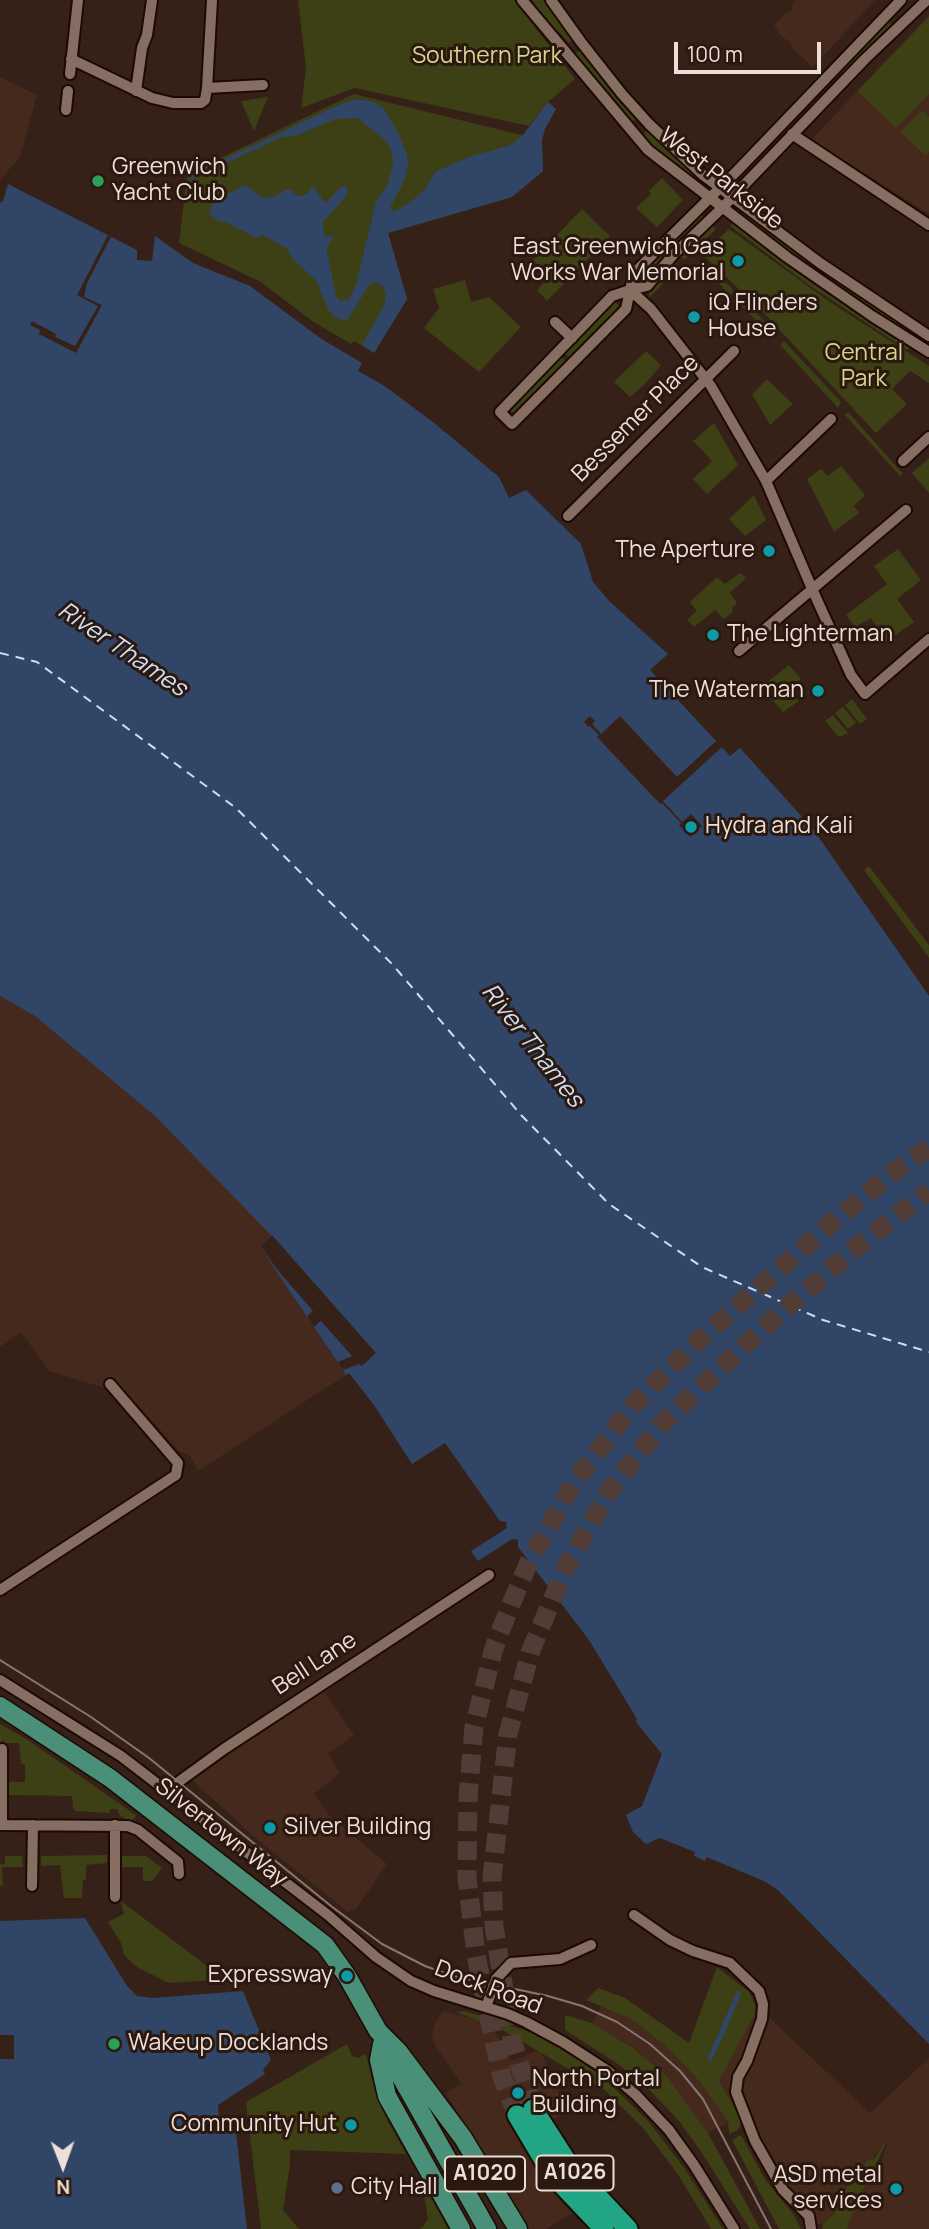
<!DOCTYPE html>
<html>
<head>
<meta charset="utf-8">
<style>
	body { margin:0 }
	#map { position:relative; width:929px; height:2229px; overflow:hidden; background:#362118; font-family:Manrope,sans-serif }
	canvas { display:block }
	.north { position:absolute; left:28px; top:2131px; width:70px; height:70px; -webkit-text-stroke:5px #2b180f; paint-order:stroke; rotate:179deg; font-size:19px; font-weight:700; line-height:28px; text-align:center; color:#edded8 }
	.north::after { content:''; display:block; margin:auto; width:24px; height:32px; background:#edded8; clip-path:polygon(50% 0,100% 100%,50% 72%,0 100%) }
	.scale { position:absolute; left:674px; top:42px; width:147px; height:32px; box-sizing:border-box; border:4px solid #edded8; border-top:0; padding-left:9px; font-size:21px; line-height:24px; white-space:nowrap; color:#edded8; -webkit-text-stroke:5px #2b180f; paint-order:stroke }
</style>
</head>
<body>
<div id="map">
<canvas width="929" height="2229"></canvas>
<div class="north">N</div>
<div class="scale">100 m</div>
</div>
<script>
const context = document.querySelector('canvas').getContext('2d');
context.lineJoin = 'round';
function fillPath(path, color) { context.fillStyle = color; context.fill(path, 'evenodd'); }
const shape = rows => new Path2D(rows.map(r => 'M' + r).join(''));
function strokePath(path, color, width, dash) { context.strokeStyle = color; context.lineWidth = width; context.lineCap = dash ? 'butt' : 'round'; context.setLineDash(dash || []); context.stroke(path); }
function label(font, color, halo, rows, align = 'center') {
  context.font = font + ' Manrope,sans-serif'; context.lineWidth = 6; context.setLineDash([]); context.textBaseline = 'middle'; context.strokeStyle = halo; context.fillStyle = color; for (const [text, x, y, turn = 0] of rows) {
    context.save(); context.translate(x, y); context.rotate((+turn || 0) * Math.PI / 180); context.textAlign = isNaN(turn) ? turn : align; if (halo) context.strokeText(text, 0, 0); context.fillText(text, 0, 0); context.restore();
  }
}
fillPath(shape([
	[794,0,875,0,813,67,792,48,791,42,782,37,774,26,784,14,792,10,791,5,795,3],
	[929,15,929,214,821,146,813,138],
	[0,77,37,95,20,157,0,180],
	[0,996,35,1016,155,1116,272,1235,274,1268,346,1375,198,1471,190,1456,180,1452,115,1380,105,1388,49,1371,21,1332,0,1347],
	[324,1691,354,1735,328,1754,340,1773,314,1794,330,1816,387,1864,357,1908,348,1912,259,1841,191,1779,312,1700],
	[755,2004,870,2113,929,2058,929,2229,847,2229,867,2179,876,2182,889,2135,834,2214,823,2224,811,2224,737,2112,719,2081,755,2014],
	[602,2005,631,2019,666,2046,699,2081,728,2123,708,2133,667,2076,633,2048,592,2023],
	[443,2011,480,2021,493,2027,511,2061,540,2050,567,2113,550,2121,512,2123,532,2162,565,2206,573,2213,546,2229,528,2229,446,2093,461,2083,434,2044,432,2034,435,2023]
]), '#44291c');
fillPath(shape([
	[298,0,514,0,575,79,548,102,529,126,355,88,301,108,306,68],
	[531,0,545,0,572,40,569,43,558,31,555,32],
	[929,17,929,94,896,128,857,91],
	[888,21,892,25,843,72,842,71],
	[580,50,636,119,630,123,574,54],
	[354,94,542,140,543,171,512,197,388,233,407,299,374,353,354,341,351,344,312,321,261,282,179,243,187,174],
	[268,97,254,131,241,101],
	[922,110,929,117,929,151,926,156,900,132],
	[647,130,702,181,699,185,642,136],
	[662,178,683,200,657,227,636,208,651,194,649,191],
	[582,209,610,236,547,301,537,290,547,279,531,262],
	[740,211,816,268,921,337,919,339,815,270,738,214],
	[699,212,706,219,674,250,668,244],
	[733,223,811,282,911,347,907,350,809,285,730,226],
	[711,224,716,229,684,260,678,254],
	[729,229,830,302,929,366,929,383,910,371,892,389,907,404,876,433,762,311,702,254],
	[661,250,668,256,648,280,639,272],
	[672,260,679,267,649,298,649,290],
	[710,266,734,291,730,295,706,270],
	[465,280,471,302,489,297,521,327,479,372,424,328,439,308,433,289],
	[737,293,773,330,769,334,733,297],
	[613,300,621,308,570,358,564,353],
	[784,341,841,402,838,408,780,345],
	[646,351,661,365,645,384,630,397,614,382],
	[560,356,567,362,515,414,511,412,513,404],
	[767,379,793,404,770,425,752,394],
	[848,412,903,474,900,476,845,415],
	[714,423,738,465,707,494,693,479,712,461,693,441],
	[929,458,929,493,912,473],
	[841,466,865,495,854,506,859,513,834,532,807,479,821,469,828,476],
	[754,495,766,520,745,536,729,519],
	[898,549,921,580,897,599,914,622,886,642,871,618,855,627,846,615,887,584,874,566],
	[740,573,746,578,730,593,737,603,732,608,733,612,724,619,715,610,694,627,687,620,697,611,690,602,717,577,725,584],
	[789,665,801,679,789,689,799,701,783,712,761,687],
	[852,699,867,719,860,724,845,705],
	[843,707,856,723,848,729,835,713],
	[833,715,848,733,846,734,839,737,825,721],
	[869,866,929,945,929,958,864,870],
	[0,1724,28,1740,136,1815,135,1818,130,1821,120,1816,117,1809,111,1809,109,1813,75,1811,73,1808,72,1796,6,1795,6,1782,25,1782,25,1765,21,1764,19,1743,5,1743,3,1740,0,1744],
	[107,1855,107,1863,86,1865,86,1880,83,1880,82,1898,64,1898,60,1865,41,1866,41,1856],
	[5,1856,22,1856,23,1867,2,1867,3,1886,0,1886,0,1864,5,1864],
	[122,1856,146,1856,162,1868,152,1881,143,1881,143,1867,122,1867],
	[121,1901,211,1969,213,1980,169,1983,137,1967,124,1955,121,1943,108,1922,124,1914],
	[717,1967,749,1992,755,2004,755,2014,719,2081,737,2112,741,2123,738,2130,729,2134,728,2122,699,2081,666,2046,631,2019,586,2000,598,1988,625,1998,689,2043],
	[465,2011,530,2032,560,2047,603,2077,649,2122,685,2169,723,2229,711,2229,679,2176,644,2129,606,2091,504,2031,456,2012],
	[565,2015,592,2023,633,2048,667,2076,708,2133,760,2229,750,2229,702,2153,679,2121,644,2084,618,2064,565,2030],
	[347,2044,352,2056,358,2058,366,2054,375,2092,385,2116,406,2154,290,2150,290,2165,283,2210,299,2229,261,2229,246,2102],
	[890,2133,877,2163,882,2166,876,2183,867,2180,847,2229,822,2229,823,2224,834,2214,847,2187,856,2182,867,2161,874,2159],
	[741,2135,766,2181,794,2215,801,2229,779,2229,732,2140],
	[422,2182,448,2229,421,2229,428,2219]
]), '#3d3f15');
fillPath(shape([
	[358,99,374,102,384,109,397,131,407,154,408,165,404,181,390,208,394,212,411,202,426,188,435,172,469,157,511,145,522,136,548,102,556,109,545,129,542,140,543,171,512,197,388,233,407,299,374,353,362,345,384,306,386,296,384,288,379,283,375,282,369,285,348,319,343,320,335,317,329,311,317,282,291,257,288,249,263,235,256,238,228,223,217,220,210,215,211,206,217,200,243,186,250,188,261,197,271,198,286,190,291,189,294,194,301,196,308,193,312,187,315,188,323,201,327,202,340,188,345,186,348,188,346,196,322,223,325,236,334,237,327,247,327,252,336,296,339,300,348,301,356,285,376,202,387,186,393,164,392,152,387,142,358,118,336,119,294,136,282,137,192,179,189,176,343,103],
	[8,184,137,250,137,260,152,261,155,236,193,263,250,286,320,338,362,363,358,371,383,385,433,422,499,477,509,498,526,490,581,544,593,582,609,601,668,654,650,670,730,756,740,748,813,829,929,996,929,2044,779,1891,766,1882,707,1857,705,1861,694,1856,695,1852,660,1838,646,1844,633,1832,626,1815,642,1806,662,1754,636,1722,637,1719,589,1640,518,1547,518,1540,512,1539,478,1561,471,1551,507,1528,506,1522,500,1521,445,1443,412,1464,374,1405,349,1373,346,1375,343,1370,274,1268,261,1245,271,1235,155,1116,35,1016,0,996,0,203,3,201],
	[85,1918,127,1986,137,1996,153,1998,243,1991,271,2060,263,2070,265,2074,218,2105,219,2116,234,2116,247,2229,0,2229,0,1921],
	[737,1991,741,1993,727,2028,711,2061,707,2060]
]), '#314667');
fillPath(shape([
	[108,235,111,237,87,283,84,297,102,305,76,353,39,334,40,330,30,325,32,321,56,334,55,337,75,346,98,306,77,295],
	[590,716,595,721,592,724,601,734,620,716,677,777,716,741,722,747,663,801,682,822,691,814,702,826,690,837,679,825,681,823,662,803,660,804,597,737,599,735,590,726,588,727,584,722],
	[272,1235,376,1353,362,1366,359,1364,343,1370,338,1362,352,1356,321,1321,314,1327,307,1316,313,1311,275,1267,261,1245],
	[0,2035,14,2035,14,2059,0,2059]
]), '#362118');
strokePath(shape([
	[0,653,37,662,236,808,392,964,522,1116,609,1204,702,1267,823,1320,929,1352]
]), '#ceddf5', 2, [9, 7]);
strokePath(shape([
	[533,2109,512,2040,494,1926,492,1878,508,1734,531,1650,567,1565,610,1490,664,1422,760,1331,858,1246,929,1191],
	[517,2115,502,2077,488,2014,476,1955,467,1877,468,1797,474,1727,494,1648,509,1609,529,1562,574,1482,632,1406,696,1343,836,1219,904,1164,929,1148]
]), '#513d35', 19, [19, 10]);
const street = shape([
	[522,0,648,150,787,257,872,316,929,352],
	[551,0,581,42,622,94,649,124,703,175,820,263,929,336],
	[901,0,737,171,634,273,630,290,626,309,512,424,500,412,612,296,630,290,647,286,648,285,673,255,722,208,865,59,927,0],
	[71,59,152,98,173,103,201,103,205,100,207,88,212,0],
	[70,74,78,0],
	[207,88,263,85],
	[136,91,142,48,147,35,152,0],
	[66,110,68,91],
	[792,134,929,225],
	[630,290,651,309,711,386,766,481,813,591,851,675,865,694,929,639],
	[555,322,572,338],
	[903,461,929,437],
	[766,481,831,419],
	[568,516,734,351],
	[739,651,906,510],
	[0,1590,176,1475,178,1463,110,1384],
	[0,1680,121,1756,328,1915,376,1957,411,1981,434,1991,508,2014,526,2022,563,2042,608,2071,636,2095,669,2130,694,2165,734,2229],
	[166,1791,224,1749,489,1575],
	[0,1825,128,1826,138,1830,178,1862,179,1874],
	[2,1825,2,1749],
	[32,1886,33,1825],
	[115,1897,115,1825],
	[634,1915,670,1940,693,1951,730,1963,759,1991,763,2004,762,2019,747,2061,738,2077,736,2092,755,2141,783,2190,809,2216,811,2229],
	[486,2007,496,1979,511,1963,560,1959,591,1945]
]);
const primary = shape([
	[0,1706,110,1778,325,1945,347,1976,378,2031,398,2051,463,2138,518,2229],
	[382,2044,379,2060,387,2096,461,2229],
	[384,2047,487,2229]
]);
const highway = shape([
	[533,2109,571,2168,628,2229],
	[517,2115,552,2174,604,2229]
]);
strokePath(street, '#1c0a03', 14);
strokePath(primary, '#1c0a03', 21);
strokePath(highway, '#1c0a03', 23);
strokePath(street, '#876e63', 10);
strokePath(primary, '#4a8f77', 18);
strokePath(highway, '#22a584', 19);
strokePath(shape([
	[0,1660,91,1717,149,1758,331,1906,382,1944,425,1966,453,1976,548,1996,582,2006,617,2022,650,2044,680,2071,703,2099,771,2229]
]), '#897770', 2);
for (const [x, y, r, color] of [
	[98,181,7,"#2e9e5b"],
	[738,261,7,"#0f9aa8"],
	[694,317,7,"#0f9aa8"],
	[769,551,7,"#0f9aa8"],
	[713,635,7,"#0f9aa8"],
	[818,691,7,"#0f9aa8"],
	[691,827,7,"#0f9aa8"],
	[270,1828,7,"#0f9aa8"],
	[347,1976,7,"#0f9aa8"],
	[114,2044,7,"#2e9e5b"],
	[518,2093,7,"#0f9aa8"],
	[351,2125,7,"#0f9aa8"],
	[337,2188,7,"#5c6f8a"],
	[896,2189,7,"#0f9aa8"]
]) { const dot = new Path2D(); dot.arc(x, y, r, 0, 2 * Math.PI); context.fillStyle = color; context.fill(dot); strokePath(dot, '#2b180f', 2.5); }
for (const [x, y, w] of [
	[575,2173,77],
	[485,2174,80]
]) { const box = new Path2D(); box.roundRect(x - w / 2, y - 17.5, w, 35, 5); context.fillStyle = '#2b180f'; context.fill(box); strokePath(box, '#edded8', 2); }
label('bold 21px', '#edded8', null, [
	["A1026",575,2173],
	["A1020",485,2174]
]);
label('23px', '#d2d68f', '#2b180f', [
	["Southern Park",487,57],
	["Central",864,354],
	["Park",864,380]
]);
label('23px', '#edded8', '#2b180f', [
	["Greenwich",112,168],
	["Yacht Club",112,194],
	["East Greenwich Gas",724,248,"right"],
	["Works War Memorial",724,274,"right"],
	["iQ Flinders",708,304],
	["House",708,330],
	["The Aperture",755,551,"right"],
	["The Lighterman",727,635],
	["The Waterman",804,691,"right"],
	["Hydra and Kali",705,827],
	["Silver Building",284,1828],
	["Expressway",333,1976,"right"],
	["Wakeup Docklands",128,2044],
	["North Portal",532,2080],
	["Building",532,2106],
	["Community Hut",337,2125,"right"],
	["ASD metal",882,2176,"right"],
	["services",882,2202,"right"],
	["City Hall",351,2188]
], 'left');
label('23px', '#edded8', '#2b180f', [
	["West Parkside",721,179,38],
	["Bessemer Place",636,419,-45],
	["Bell Lane",315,1664,-33],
	["Silvertown Way",221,1833,38],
	["Dock Road",488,1988,21]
]);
label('italic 24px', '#ceddf5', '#2b180f', [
	["River Thames",122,650,34],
	["River Thames",532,1046,52]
]);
</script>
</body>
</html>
